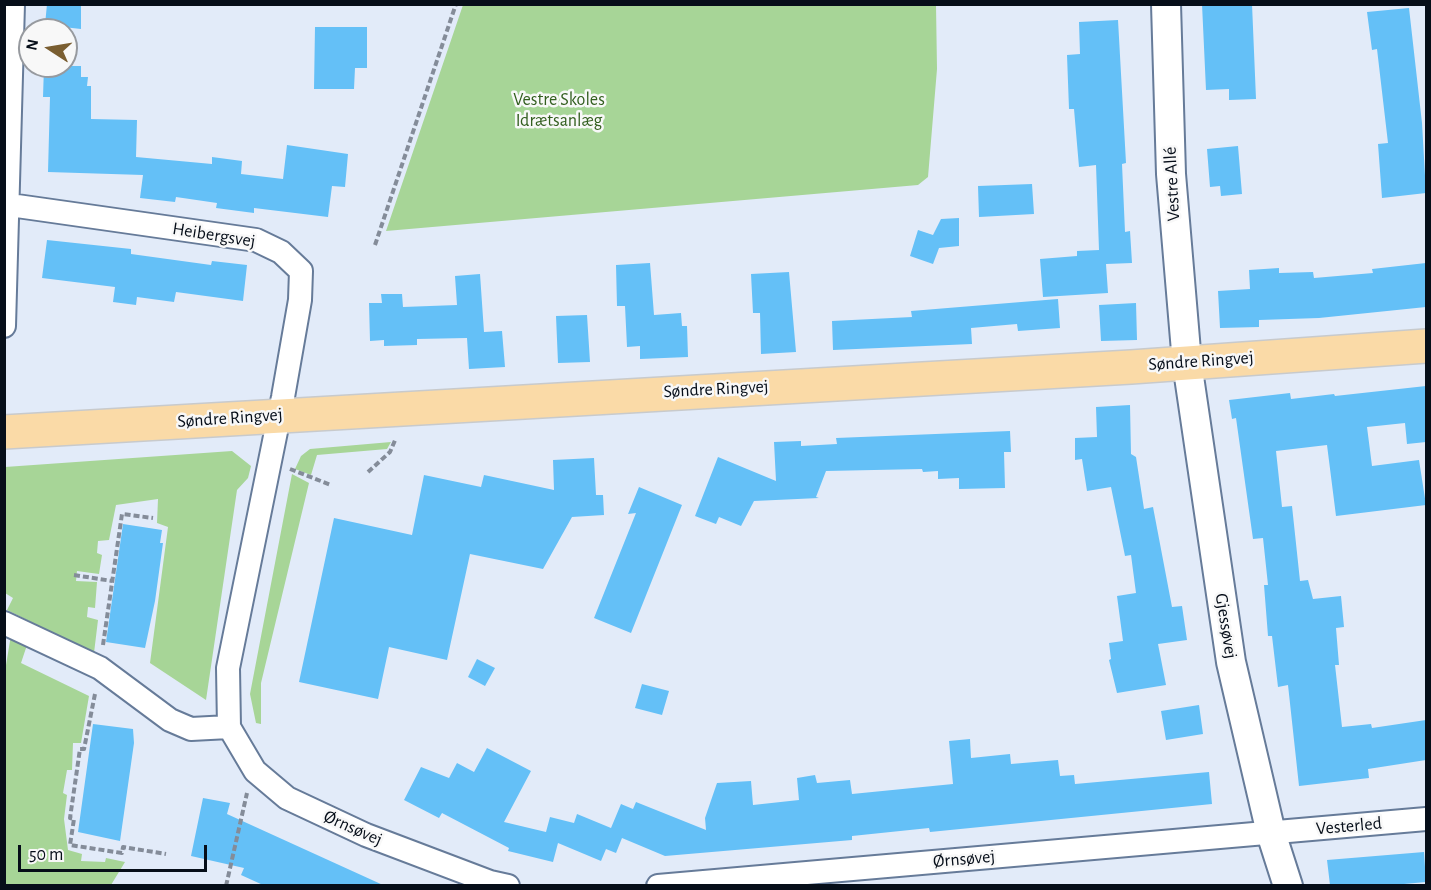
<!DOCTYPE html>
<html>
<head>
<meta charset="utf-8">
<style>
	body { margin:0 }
	#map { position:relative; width:1431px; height:890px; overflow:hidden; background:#e2ebf9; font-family:"Alegreya Sans",sans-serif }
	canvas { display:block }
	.frame { position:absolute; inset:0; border:6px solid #060e19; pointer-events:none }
	.north { position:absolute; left:18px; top:18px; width:60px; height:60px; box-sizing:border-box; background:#f8f8f8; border:2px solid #979a9f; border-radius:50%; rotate:282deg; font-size:16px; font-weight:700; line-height:24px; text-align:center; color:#060e19 }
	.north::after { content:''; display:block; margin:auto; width:21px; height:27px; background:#7a5e31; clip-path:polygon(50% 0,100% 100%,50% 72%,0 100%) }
	.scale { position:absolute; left:18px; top:845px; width:189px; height:27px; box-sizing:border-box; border:3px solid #060e19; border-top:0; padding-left:8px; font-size:18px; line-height:21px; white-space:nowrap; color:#060e19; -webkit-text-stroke:4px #f8f8f8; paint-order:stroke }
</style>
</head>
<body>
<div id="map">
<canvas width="1431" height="890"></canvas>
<div class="frame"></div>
<div class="north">N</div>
<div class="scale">50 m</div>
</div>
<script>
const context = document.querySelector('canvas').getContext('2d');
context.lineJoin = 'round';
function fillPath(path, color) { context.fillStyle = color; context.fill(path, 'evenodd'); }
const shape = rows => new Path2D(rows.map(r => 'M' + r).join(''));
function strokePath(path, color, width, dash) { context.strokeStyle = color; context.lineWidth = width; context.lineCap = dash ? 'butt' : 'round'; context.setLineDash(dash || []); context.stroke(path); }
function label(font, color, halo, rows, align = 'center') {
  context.font = font + ' "Alegreya Sans",sans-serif'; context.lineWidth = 5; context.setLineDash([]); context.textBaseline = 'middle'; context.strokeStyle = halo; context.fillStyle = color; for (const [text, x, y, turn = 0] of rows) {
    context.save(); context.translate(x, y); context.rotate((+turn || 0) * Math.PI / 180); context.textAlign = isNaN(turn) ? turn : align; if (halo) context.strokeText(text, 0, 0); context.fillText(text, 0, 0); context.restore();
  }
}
fillPath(shape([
	[463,5,936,5,937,69,928,177,918,185,386,231],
	[391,442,387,449,317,455,311,475,295,469,301,456,310,449],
	[232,451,251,466,248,478,237,490,206,700,150,663,168,527,157,523,158,499,116,505,109,540,98,541,97,553,102,555,99,574,77,571,76,581,97,582,95,608,88,607,87,617,98,620,94,653,7,610,13,598,5,593,5,467],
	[292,474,309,483,261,683,261,724,256,723,250,694],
	[11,635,27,645,21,663,89,696,81,743,73,743,72,770,67,770,63,793,67,795,64,819,68,850,82,854,81,861,105,862,106,858,125,862,111,885,5,886,4,677]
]), '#a7d597');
fillPath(shape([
	[47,4,81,4,81,29,45,25],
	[1202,4,1252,4,1256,99,1229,100,1229,89,1206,90],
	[1409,8,1422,123,1426,193,1382,198,1378,144,1388,143,1377,49,1372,50,1367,12],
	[1118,20,1126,163,1122,164,1125,232,1130,231,1132,263,1106,264,1108,293,1043,297,1040,259,1077,256,1077,251,1099,250,1096,165,1079,167,1074,109,1069,109,1067,55,1080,54,1079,22],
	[315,27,367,27,367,68,355,68,354,89,314,89],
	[44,66,81,66,81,77,88,77,87,86,91,86,91,119,137,120,136,157,212,164,212,157,242,161,241,174,283,179,287,145,348,154,345,187,332,186,328,217,254,208,254,213,216,208,217,203,176,197,175,202,140,198,143,175,48,172,50,97,43,97],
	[1238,146,1242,194,1221,196,1220,186,1210,187,1207,149],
	[1032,184,1034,214,979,217,978,186],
	[959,218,959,246,939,248,933,264,910,256,918,230,933,235,941,219],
	[47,240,131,249,131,254,211,265,212,261,247,265,243,301,176,292,174,302,137,297,136,305,113,302,115,287,42,278],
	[650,263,654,315,681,313,682,326,687,326,688,357,640,359,640,346,627,347,625,306,617,306,616,265],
	[1426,263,1426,307,1319,318,1259,320,1259,327,1220,328,1218,291,1250,289,1249,270,1279,268,1279,273,1313,272,1314,278,1373,273,1372,269],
	[789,272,796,352,761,354,760,313,753,313,751,274],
	[480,274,484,332,502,331,505,367,469,369,467,338,417,339,417,345,384,346,384,340,370,341,369,303,382,303,381,294,402,294,403,307,457,305,455,276],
	[1058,299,1060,328,1018,331,1017,324,971,328,972,344,833,350,832,321,912,317,911,311],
	[1136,303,1137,340,1101,341,1099,305],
	[587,315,590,362,558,363,556,316],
	[1426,386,1426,442,1407,444,1405,423,1367,427,1372,466,1419,460,1426,505,1336,516,1327,445,1276,451,1282,507,1292,506,1300,581,1308,580,1313,599,1341,596,1344,627,1336,628,1339,665,1335,665,1342,727,1371,724,1372,728,1426,720,1426,760,1368,769,1369,778,1299,786,1288,685,1278,687,1272,636,1268,636,1264,585,1268,585,1263,538,1253,539,1236,418,1232,419,1229,400,1290,393,1291,399,1334,394,1335,396],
	[1130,405,1131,454,1136,457,1144,509,1153,507,1172,607,1182,606,1187,640,1158,644,1166,685,1117,693,1109,660,1111,659,1109,643,1123,641,1117,596,1136,593,1131,555,1125,556,1111,487,1087,491,1082,459,1075,460,1075,438,1097,437,1096,407],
	[1010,431,1011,452,1004,452,1005,488,959,489,959,478,938,479,938,471,923,472,922,469,826,471,816,497,819,498,754,501,741,526,719,517,716,524,695,516,718,457,776,481,774,442,801,441,801,446,837,444,836,438],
	[594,458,596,495,603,495,604,515,572,517,543,569,470,554,447,660,389,647,378,699,299,682,334,518,412,535,424,475,481,487,484,475,554,490,553,460],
	[639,487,682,505,631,633,594,618,636,513,628,514],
	[123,524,162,530,160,543,163,543,155,601,145,648,106,642],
	[477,659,495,668,485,686,468,677],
	[642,684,669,691,662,715,635,708],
	[1199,705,1203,734,1166,740,1161,711],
	[93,724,133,729,134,743,120,841,78,832],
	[970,739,971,758,1010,754,1011,764,1058,760,1060,776,1074,775,1075,784,1209,772,1212,804,930,832,929,828,852,836,852,840,665,856,622,838,616,853,606,849,601,861,558,843,553,862,508,851,509,848,442,813,439,818,404,800,421,767,449,778,457,763,474,772,487,748,531,771,504,822,546,832,550,817,574,823,577,814,611,828,621,804,633,809,636,802,706,830,705,818,717,783,751,781,753,805,799,800,797,778,815,775,817,783,850,780,852,794,953,784,949,741],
	[203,798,230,803,227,814,383,885,263,885,241,875,244,868,191,856],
	[1424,852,1426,882,1393,885,1330,885,1327,860]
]), '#64c0f7');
const minor = shape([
	[10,205,256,240,281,252,301,271,300,300,283,397,228,668,229,727,255,771,287,798,366,835,490,882,508,886],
	[4,326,13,4],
	[4,623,100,668,170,720,191,729,229,727],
	[658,886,1426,819]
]);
const tertiary = shape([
	[1166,4,1171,174,1187,363,1231,662,1271,833,1288,886]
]);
const primary = shape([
	[4,432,1131,367,1426,346]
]);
strokePath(minor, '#667b99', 26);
strokePath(tertiary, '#667b99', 32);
strokePath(primary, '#c8cacc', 36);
strokePath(shape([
	[375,245,456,4],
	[290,469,331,485],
	[368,472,390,452,396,438],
	[74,575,112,581],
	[103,645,122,514,153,518],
	[95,694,84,749,80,749,70,818,74,819,70,845,122,853,123,847,166,854],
	[226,886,247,793]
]), '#848c99', 4, [6, 3]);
strokePath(minor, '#fff', 22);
strokePath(tertiary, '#fff', 28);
strokePath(primary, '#fadaa7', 33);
label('18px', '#325e1e', '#f8f8f8', [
	["Vestre Skoles",559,100],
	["Idrætsanlæg",559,121]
]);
label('18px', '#060e19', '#f8f8f8', [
	["Vestre Allé",1172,184,-93],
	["Heibergsvej",214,235,9],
	["Søndre Ringvej",1201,361,-4],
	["Søndre Ringvej",716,389,-3],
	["Søndre Ringvej",230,418,-4],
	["Gjessøvej",1226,626,81],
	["Vesterled",1349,826,-5],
	["Ørnsøvej",353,828,24],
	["Ørnsøvej",964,859,-5]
]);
</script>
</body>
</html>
